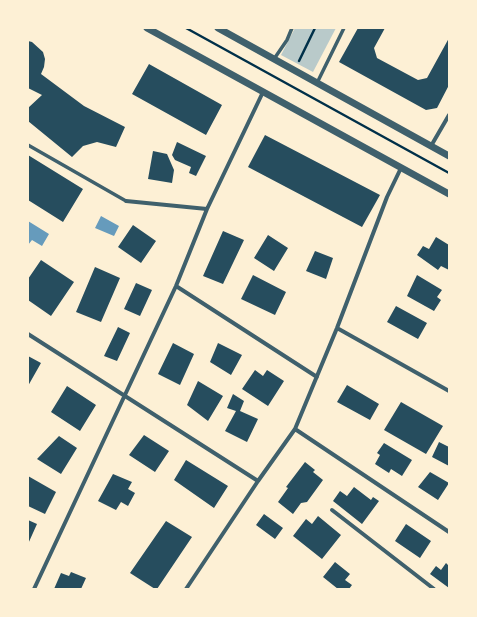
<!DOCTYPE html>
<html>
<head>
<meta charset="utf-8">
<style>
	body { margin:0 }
	#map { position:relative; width:477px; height:617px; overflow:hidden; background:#fdf0d5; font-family:"Nunito Sans",sans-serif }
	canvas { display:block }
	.frame { position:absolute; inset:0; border:29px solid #fdf0d5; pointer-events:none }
</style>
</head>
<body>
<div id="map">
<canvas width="477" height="617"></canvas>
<div class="frame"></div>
</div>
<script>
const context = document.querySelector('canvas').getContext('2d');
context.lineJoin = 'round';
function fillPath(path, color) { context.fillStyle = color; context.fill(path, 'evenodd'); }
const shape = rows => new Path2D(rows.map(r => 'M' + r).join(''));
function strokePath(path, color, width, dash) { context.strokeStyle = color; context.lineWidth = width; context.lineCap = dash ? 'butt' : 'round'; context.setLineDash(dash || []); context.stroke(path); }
fillPath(shape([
	[295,28,336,28,313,72,281,55]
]), '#b9caca');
fillPath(shape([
	[101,216,119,226,114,236,95,228],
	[28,221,49,234,42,246,32,240,28,245]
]), '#669bbc');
fillPath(shape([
	[358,28,385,28,374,48,377,58,418,80,427,78,449,38,449,85,437,108,426,110,339,62],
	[28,41,32,42,43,52,45,59,44,67,41,74,84,106,125,127,116,147,97,142,83,146,72,157,28,121,28,108,42,95,28,88],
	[149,64,222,105,206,135,132,94],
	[265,135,380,195,362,227,248,167],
	[177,142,206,156,196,176,189,173,191,167,175,160,172,155],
	[153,151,167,154,174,170,172,183,148,179],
	[28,155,83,189,63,222,28,200],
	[133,225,156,241,141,263,118,247],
	[223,231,244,240,223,284,203,276],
	[268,235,288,248,274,271,254,258],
	[436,237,449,245,449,270,441,266,438,270,417,255,423,246,429,249],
	[315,251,333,258,326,279,306,271],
	[41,260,74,282,51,316,28,300,28,279],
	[95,267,120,278,101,322,76,312],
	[253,275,286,292,275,315,241,299],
	[417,275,442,290,437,297,441,300,434,311,407,296],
	[136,283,152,290,140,316,124,309],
	[396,306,427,323,418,339,387,322],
	[118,327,130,333,117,361,104,356],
	[173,343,194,354,180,385,158,374],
	[218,343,242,355,231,375,210,362],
	[28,356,41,363,28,386],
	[255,370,263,376,267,370,284,381,268,406,242,389],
	[198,381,223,396,208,421,187,405],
	[347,385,379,404,370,420,337,402],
	[67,386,96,405,80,431,51,412],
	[233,394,244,401,240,411,258,419,247,442,225,431,236,411,227,408],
	[401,402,443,426,426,454,384,430],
	[144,435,169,451,155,472,129,455],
	[59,436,77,448,61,474,37,459],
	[439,442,449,447,449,466,432,457],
	[384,443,412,460,402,476,391,469,389,473,375,464,380,455,377,453],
	[186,460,228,486,214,508,174,480],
	[305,462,315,470,313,472,323,480,307,502,301,503,293,514,278,502,288,488,286,487],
	[430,472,449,483,438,500,418,487],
	[113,474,132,482,128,489,135,493,128,506,121,502,116,510,98,501],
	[28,476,56,492,45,514,28,506],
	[354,487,371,500,373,497,379,501,362,524,333,501,340,491,347,496],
	[264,514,283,528,275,539,256,525],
	[318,516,341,535,322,559,293,536,306,519,312,524],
	[28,520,37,524,28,544],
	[166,521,192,537,157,589,155,589,130,573],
	[406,524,431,541,420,558,395,541],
	[335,562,350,574,345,580,352,585,349,589,338,589,323,577],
	[446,563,449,566,449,588,430,574,436,566,441,570],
	[71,572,86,578,81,589,54,589,61,573,69,576]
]), '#264d5e');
strokePath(shape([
	[186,28,449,173],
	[299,61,315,28]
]), '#003049', 2.5);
strokePath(shape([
	[274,59,287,40,292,28],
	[317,83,344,28],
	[28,145,126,201]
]), '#3f606c', 3.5);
strokePath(shape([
	[431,146,449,115],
	[126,201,207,209],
	[176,286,317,377],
	[337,328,449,391],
	[28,334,258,481],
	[295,429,449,532],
	[332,510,434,589],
	[34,589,176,286,207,209,263,92],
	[186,589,258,481,295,429,337,328,387,197,401,168]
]), '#3f606c', 4);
strokePath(shape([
	[147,28,449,194],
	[218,28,449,156]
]), '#3f606c', 7);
</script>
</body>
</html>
